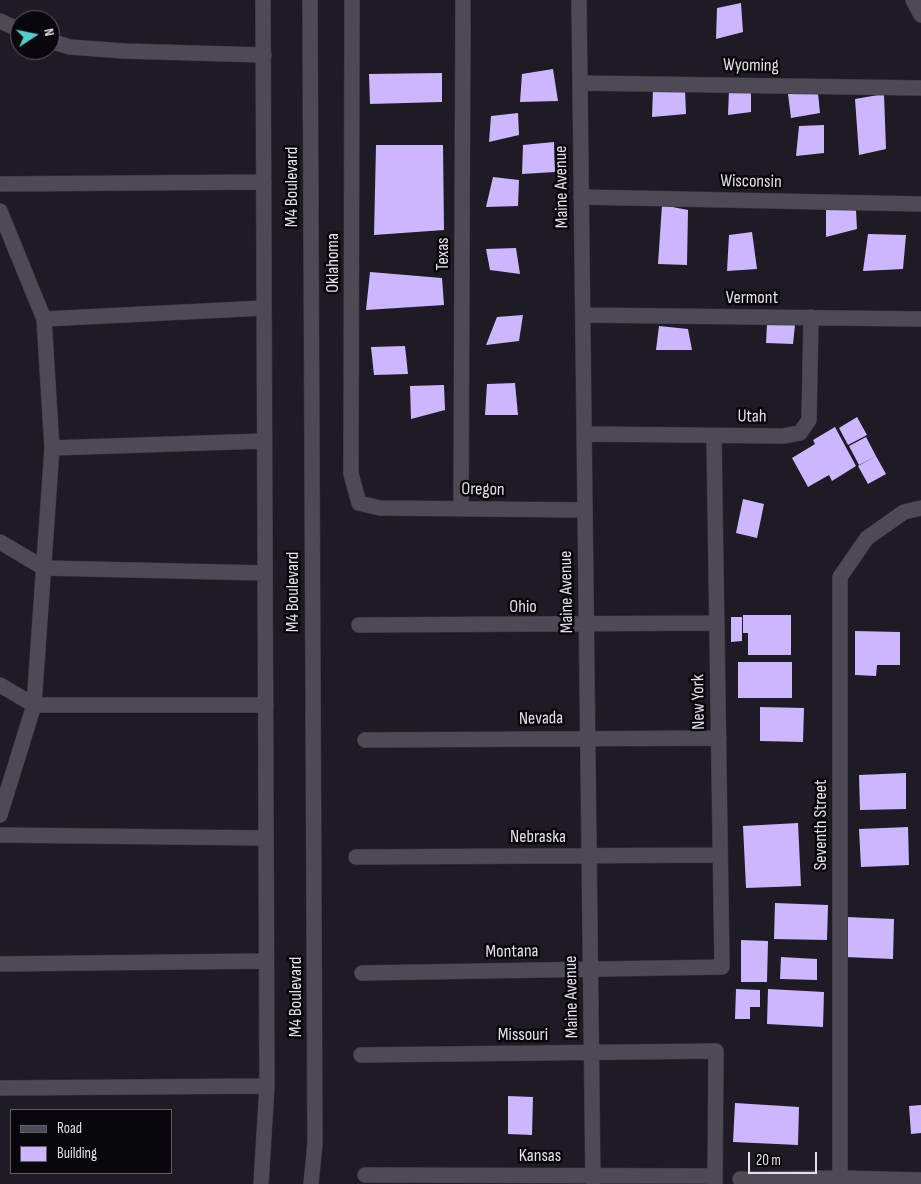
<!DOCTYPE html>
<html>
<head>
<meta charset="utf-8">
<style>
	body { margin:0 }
	#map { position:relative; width:921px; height:1184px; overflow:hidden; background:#1e1b25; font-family:"Sofia Sans Condensed",sans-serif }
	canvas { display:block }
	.legend { position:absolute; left:10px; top:1109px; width:162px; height:65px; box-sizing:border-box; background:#08070b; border:1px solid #5f5e63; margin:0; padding:6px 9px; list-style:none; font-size:15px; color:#e2e0e7 }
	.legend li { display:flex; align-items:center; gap:10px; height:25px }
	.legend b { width:25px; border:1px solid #5f5e63 }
	.north { position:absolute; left:10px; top:10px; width:50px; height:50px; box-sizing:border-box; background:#08070b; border:1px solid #5f5e63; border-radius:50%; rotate:79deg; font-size:14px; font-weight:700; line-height:20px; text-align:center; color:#e2e0e7 }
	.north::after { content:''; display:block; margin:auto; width:18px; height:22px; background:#53cdc9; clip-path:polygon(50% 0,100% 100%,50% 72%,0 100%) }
	.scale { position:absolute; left:748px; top:1152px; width:69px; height:22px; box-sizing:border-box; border:2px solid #e2e0e7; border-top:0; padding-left:6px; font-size:15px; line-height:18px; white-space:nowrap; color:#e2e0e7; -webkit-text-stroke:4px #08070b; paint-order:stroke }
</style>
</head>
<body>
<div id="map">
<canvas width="921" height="1184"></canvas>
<ul class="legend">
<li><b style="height:6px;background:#4d4a55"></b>Road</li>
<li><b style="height:14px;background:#ccb6fd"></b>Building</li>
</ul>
<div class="north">N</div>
<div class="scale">20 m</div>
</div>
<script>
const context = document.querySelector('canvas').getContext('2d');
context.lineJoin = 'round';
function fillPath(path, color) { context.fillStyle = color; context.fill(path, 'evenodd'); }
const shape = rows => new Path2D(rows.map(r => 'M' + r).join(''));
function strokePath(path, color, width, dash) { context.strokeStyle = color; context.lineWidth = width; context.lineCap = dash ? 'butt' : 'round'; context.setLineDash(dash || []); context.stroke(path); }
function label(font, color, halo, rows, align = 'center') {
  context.font = font + ' "Sofia Sans Condensed",sans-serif'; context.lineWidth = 5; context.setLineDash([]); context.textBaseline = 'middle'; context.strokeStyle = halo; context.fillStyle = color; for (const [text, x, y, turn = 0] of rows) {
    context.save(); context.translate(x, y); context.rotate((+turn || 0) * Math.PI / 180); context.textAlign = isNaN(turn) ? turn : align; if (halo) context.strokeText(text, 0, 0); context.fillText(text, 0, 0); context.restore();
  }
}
fillPath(shape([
	[741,3,743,32,716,39,717,8],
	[553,69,558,101,520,102,522,74],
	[442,73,442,102,370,104,369,74],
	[653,89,685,89,686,114,652,117],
	[729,90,751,91,751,112,728,115],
	[818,93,820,113,791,118,788,94],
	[884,94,886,149,859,155,855,99],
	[518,113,519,135,489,142,491,116],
	[824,125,824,153,796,156,799,126],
	[554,142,555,172,522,174,523,145],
	[376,145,443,145,444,230,374,235],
	[493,177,519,180,518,206,486,207],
	[662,205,688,210,687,265,658,264],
	[826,208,856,210,857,229,826,237],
	[752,232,757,269,727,271,729,235],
	[868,234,906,235,903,269,863,271],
	[516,248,520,274,490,270,486,249],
	[370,272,442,278,444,305,366,310],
	[523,315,519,341,486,345,497,317],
	[767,324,795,325,793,344,766,343],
	[659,326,688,329,692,350,656,350],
	[405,346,408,374,374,375,371,347],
	[515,383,518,415,485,415,487,384],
	[444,385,445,410,411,419,410,386],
	[857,417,867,435,848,445,839,428],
	[835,427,856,466,832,481,829,475,808,487,792,458,815,444,813,440],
	[866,437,876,456,859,465,849,446],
	[876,456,886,474,868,484,858,466],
	[743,499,764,504,757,538,736,533],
	[743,615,791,615,791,655,748,655,748,633,743,633],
	[731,617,742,617,742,641,731,642],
	[855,631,900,632,900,665,877,665,876,676,855,675],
	[738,662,792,662,792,698,738,698],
	[760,707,804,708,803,742,760,741],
	[906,773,906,809,860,810,859,775],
	[798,823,801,886,746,888,743,826],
	[908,827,909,865,861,867,859,829],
	[775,903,828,905,827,940,774,939],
	[847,917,894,919,893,959,845,957],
	[741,940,768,941,767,982,741,982],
	[781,957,817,959,817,980,780,979],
	[736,989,760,990,760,1007,750,1007,750,1019,735,1019],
	[768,989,824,992,823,1027,767,1024],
	[508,1096,533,1097,532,1135,508,1134],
	[735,1103,799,1107,798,1145,733,1142],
	[921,1105,921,1133,911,1134,909,1106]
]), '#ccb6fd');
const minor = shape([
	[310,0,315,1143,311,1184],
	[352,0,351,474,359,503,380,508,585,510],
	[579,0,593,1184],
	[913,0,921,15],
	[0,21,20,30],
	[50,41,70,47,124,51,264,55],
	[580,83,921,88],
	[0,184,264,182],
	[581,197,921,204],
	[0,211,44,319,52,448,34,705,0,815],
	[583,315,921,319],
	[44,319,264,308],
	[584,434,783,436,800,433,809,420,811,317],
	[52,448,264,441],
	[461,509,463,0],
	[0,542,44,568,265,573],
	[359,625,717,623],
	[0,685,34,705,266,705],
	[365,740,719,738],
	[0,835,265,838],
	[356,857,720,855],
	[0,964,265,961],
	[362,973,722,967,714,436],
	[361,1055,716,1051,715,1184],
	[0,1088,267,1086],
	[365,1175,715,1176],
	[740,1179,840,1178,921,1180],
	[261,1184,267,1086,263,0],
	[840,1184,840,577,867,538,904,512,921,508]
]);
strokePath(minor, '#38363e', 16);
strokePath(minor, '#4d4a55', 15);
label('18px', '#e2e0e7', '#08070b', [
	["Wyoming",751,66,1],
	["Wisconsin",751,182,1],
	["M4 Boulevard",292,187,-90],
	["Maine Avenue",562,187,-91],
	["Texas",443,254,-90],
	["Oklahoma",333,263,-90],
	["Vermont",752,298],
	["Utah",752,417,1],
	["Oregon",483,490,1],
	["M4 Boulevard",293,592,-90],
	["Maine Avenue",567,592,-91],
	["Ohio",523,607],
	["New York",699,702,-91],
	["Nevada",541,719,-1],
	["Seventh Street",821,825,-90],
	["Nebraska",538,837],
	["Montana",512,952,-1],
	["M4 Boulevard",296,997,-90],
	["Maine Avenue",572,997,-91],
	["Missouri",523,1035],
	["Kansas",540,1156]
]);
</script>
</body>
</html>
